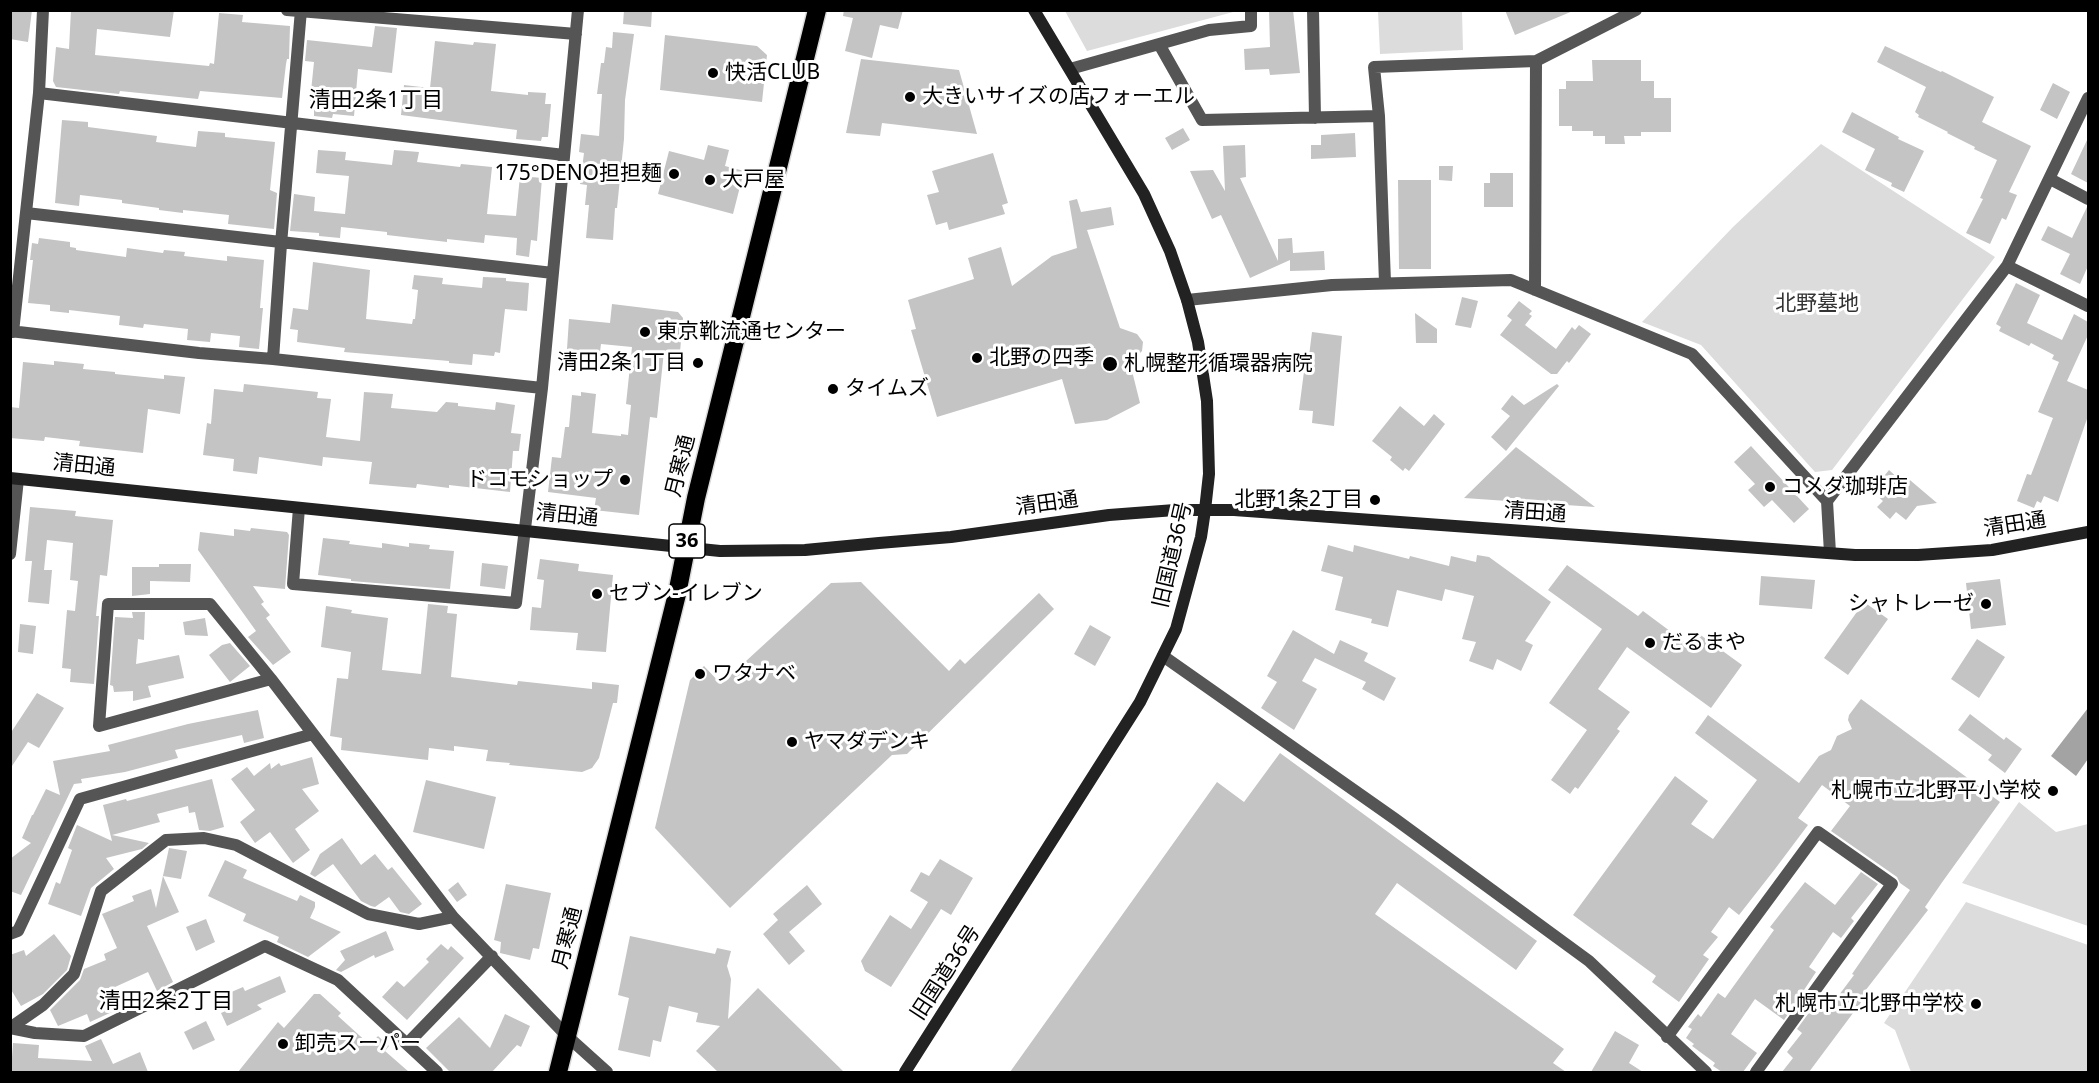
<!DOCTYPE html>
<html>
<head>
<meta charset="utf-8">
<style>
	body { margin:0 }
	#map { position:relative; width:2099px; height:1083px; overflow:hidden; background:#fff; font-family:"Noto Sans",sans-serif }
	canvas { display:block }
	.frame { position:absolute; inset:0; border:12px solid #000; pointer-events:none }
</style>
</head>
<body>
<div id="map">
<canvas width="2099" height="1083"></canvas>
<div class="frame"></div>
</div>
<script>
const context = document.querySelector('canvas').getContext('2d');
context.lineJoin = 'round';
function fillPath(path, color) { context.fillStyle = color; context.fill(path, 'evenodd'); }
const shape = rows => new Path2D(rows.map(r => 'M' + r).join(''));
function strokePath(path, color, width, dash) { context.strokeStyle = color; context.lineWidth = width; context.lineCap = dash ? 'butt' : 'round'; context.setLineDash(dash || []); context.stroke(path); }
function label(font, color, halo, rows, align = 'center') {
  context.font = font + ' "Noto Sans","Noto Sans JP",sans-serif'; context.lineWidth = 6; context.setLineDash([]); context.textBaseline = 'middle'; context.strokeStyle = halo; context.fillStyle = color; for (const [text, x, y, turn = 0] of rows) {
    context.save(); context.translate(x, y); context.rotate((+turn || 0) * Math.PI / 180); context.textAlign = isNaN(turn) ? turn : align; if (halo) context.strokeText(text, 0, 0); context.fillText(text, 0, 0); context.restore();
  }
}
fillPath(shape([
	[1065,11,1237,11,1087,51],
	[1378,11,1462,11,1463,50,1380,54],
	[1821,144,1995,257,1832,470,1815,472,1701,345,1642,322,1733,227],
	[2019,802,2056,832,2088,824,2088,926,1962,883],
	[1966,902,2088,945,2088,1072,1911,1072,1895,1030,1884,1023]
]), '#dcdcdc');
fillPath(shape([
	[2088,708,2088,759,2076,776,2051,756]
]), '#a3a3a3');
fillPath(shape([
	[10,10,32,10,28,42,10,39],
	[71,10,174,10,170,37,97,29,95,55,209,66,210,63,214,64,219,13,243,15,242,22,290,26,289,59,287,59,286,64,282,98,200,91,198,99,120,91,119,94,56,87,53,81,56,47,69,49],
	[624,10,652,10,651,27,623,24],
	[844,10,903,10,898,29,880,25,872,58,845,51,853,18,843,16],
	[1269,10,1293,10,1300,73,1270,75,1269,69,1245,70,1244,49,1270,47],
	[1505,10,1573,10,1573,11,1515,35],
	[375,26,397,28,392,73,358,69,354,116,333,114,332,118,314,116,314,109,312,109,312,101,310,101,314,62,305,61,307,40,372,47],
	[613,32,634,34,625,100,624,139,617,208,615,208,613,240,586,238,589,205,585,205,587,185,580,184,584,153,579,152,581,134,599,136,602,94,597,94,601,63,604,63,606,47,612,48],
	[665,35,757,46,767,55,762,102,660,90],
	[435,41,473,45,474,42,496,44,491,91,528,95,528,92,546,93,545,104,551,104,548,137,542,137,541,141,516,139,517,130,401,115,404,85,430,88],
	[1885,46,1941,72,1942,71,1994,97,1982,122,2031,146,2009,192,2017,195,2006,220,2002,218,1990,244,1966,233,1983,199,1980,198,1997,160,1974,149,1975,147,1947,133,1948,132,1918,117,1919,115,1915,112,1926,87,1877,62],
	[861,59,959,70,977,134,882,123,880,136,846,133],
	[1592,60,1641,60,1641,81,1654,81,1654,98,1671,98,1671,132,1641,132,1641,136,1624,136,1625,144,1605,144,1605,136,1593,136,1593,131,1572,131,1572,126,1559,126,1559,89,1566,89,1566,81,1593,81],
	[2053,83,2070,92,2057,119,2040,110],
	[1852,112,1899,137,1898,139,1924,151,1904,192,1891,186,1892,183,1865,170,1875,149,1842,132],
	[62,120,88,122,88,127,157,136,156,142,196,147,198,131,225,133,225,137,275,142,270,190,277,193,274,229,228,224,229,215,183,210,183,213,159,210,159,208,122,203,122,200,80,195,79,206,55,203],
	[1183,128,1190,140,1172,150,1165,138],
	[1355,133,1356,157,1311,159,1311,145,1321,145,1321,135],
	[2088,138,2088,183,2071,174],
	[708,145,729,150,725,166,744,171,733,214,658,194,669,151,704,160],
	[1245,145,1246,177,1240,178,1278,261,1278,239,1292,238,1293,253,1324,251,1325,270,1290,271,1290,260,1250,278,1221,215,1212,219,1190,171,1213,170,1225,191,1223,146],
	[318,150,346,152,345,160,392,165,394,150,419,152,417,162,460,167,461,164,492,167,487,214,516,216,520,176,542,178,537,241,531,240,529,257,516,255,517,238,485,235,484,243,447,239,447,242,387,235,387,232,341,227,340,238,319,236,319,233,290,231,294,194,315,197,314,211,345,214,349,176,316,173],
	[993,153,1008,203,1002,205,1005,214,949,230,947,222,936,225,927,195,939,192,932,171],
	[1439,166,1453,166,1452,181,1439,180],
	[1490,173,1513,173,1513,207,1484,207,1484,183,1490,183],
	[1398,180,1431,180,1431,269,1399,269],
	[1077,199,1081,212,1111,207,1114,225,1087,230,1120,328,1137,334,1143,342,1142,351,1134,359,1131,367,1140,403,1107,420,1075,424,1062,379,937,417,911,330,916,329,908,300,974,279,968,258,1001,247,1012,286,1052,256,1077,248,1069,201],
	[2087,207,2088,207,2088,266,2080,284,2060,274,2070,254,2041,240,2048,226,2072,238],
	[39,238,70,242,70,247,76,248,76,250,126,257,127,248,163,253,164,250,185,252,184,256,227,261,227,256,264,260,260,308,263,308,259,349,239,347,240,336,211,333,210,342,187,340,188,329,144,324,143,328,119,325,120,316,69,310,69,313,50,311,50,305,28,303,33,260,30,260,32,243,38,244],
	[313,262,370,270,366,319,412,324,413,319,415,319,418,290,412,289,414,275,443,278,442,284,482,288,483,277,506,278,506,281,529,283,527,311,505,309,500,353,495,352,494,356,473,354,472,365,449,363,449,361,344,352,345,348,297,342,298,330,290,329,293,308,308,310],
	[2016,283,2040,295,2027,323,2062,340,2074,314,2088,322,2088,335,2067,381,2088,390,2088,416,2058,502,2044,496,2041,503,2037,501,2034,508,2017,501,2027,474,2031,475,2053,418,2038,412,2059,362,2052,359,2054,355,2031,343,2029,346,1999,331,2001,327,1996,324],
	[1462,297,1478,301,1471,328,1455,325],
	[1519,301,1532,311,1529,314,1532,316,1525,325,1556,349,1572,327,1575,330,1579,325,1591,334,1569,363,1567,361,1557,374,1551,374,1500,335,1512,320,1507,316],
	[612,304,678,312,683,318,680,352,664,351,657,418,650,417,639,515,594,510,596,498,548,492,552,457,561,458,565,427,569,427,572,395,581,396,581,392,596,394,592,433,621,436,621,434,628,435,631,405,626,404,632,347,601,344,600,352,567,349,569,319,610,323],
	[1415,313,1437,329,1437,343,1416,343],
	[1312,332,1342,336,1334,426,1312,423,1313,411,1299,410,1306,356,1309,356],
	[54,361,84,364,83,369,115,372,115,374,164,379,164,375,185,377,180,414,148,409,143,453,79,446,80,441,45,437,44,441,10,438,10,407,19,408,23,362,54,365],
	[244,384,318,392,317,398,331,399,326,437,360,441,364,392,393,394,391,408,437,412,446,402,458,403,458,406,495,410,496,402,515,405,511,433,521,434,519,451,513,451,510,492,449,485,449,488,417,484,416,488,369,484,372,462,323,457,322,466,259,457,257,474,233,471,234,459,203,455,207,423,211,424,214,389,243,392],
	[1557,384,1559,386,1506,451,1491,437,1510,416,1501,409,1512,395,1524,405],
	[1400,406,1424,426,1434,414,1445,424,1409,471,1405,468,1403,471,1390,460,1392,457,1372,441],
	[1751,446,1809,509,1794,523,1772,500,1764,507,1748,490,1755,484,1734,462],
	[1516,447,1595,507,1464,498],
	[1889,470,1900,480,1904,475,1937,503,1917,506,1906,520,1896,512,1890,519,1877,507,1883,501,1872,491],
	[30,507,76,511,75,516,113,520,107,576,100,575,96,616,99,616,94,684,70,682,71,669,62,668,67,610,75,611,78,581,70,580,73,543,47,540,44,570,52,570,49,604,28,602,32,561,25,561],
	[251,528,287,532,289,535,285,589,253,586,264,602,261,604,270,615,266,618,291,652,273,665,248,637,256,631,198,550,200,532,234,536,234,529,250,531],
	[323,538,350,541,349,544,382,548,382,543,409,547,409,543,430,545,429,549,454,551,450,589,351,581,351,579,318,575],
	[1328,545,1353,552,1354,545,1409,559,1410,556,1449,566,1451,556,1476,562,1477,555,1489,557,1551,602,1525,641,1533,645,1521,671,1497,659,1493,670,1469,661,1476,642,1462,639,1474,596,1445,589,1442,601,1397,590,1388,627,1371,623,1372,619,1335,610,1343,577,1321,571],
	[540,559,579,564,578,571,613,575,606,652,576,650,578,633,530,630,532,607,541,608,544,580,537,579],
	[482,563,508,566,505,589,480,586],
	[159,564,191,564,190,582,150,581,150,594,132,596,132,567,159,567],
	[1567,565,1638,616,1643,611,1686,643,1695,631,1742,665,1711,708,1627,647,1598,689,1630,712,1617,729,1620,731,1578,789,1575,787,1570,794,1551,780,1587,730,1549,703,1602,629,1548,590],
	[1761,576,1815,580,1812,609,1759,605],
	[2000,579,2006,625,1971,629,1966,583],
	[861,582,949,671,960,659,965,664,1039,593,1054,609,907,754,892,755,730,908,655,828,690,680,704,666,721,684,831,583],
	[1864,602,1888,619,1848,675,1824,658],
	[428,604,448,606,447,613,457,614,451,677,517,685,518,681,592,689,592,682,619,685,617,703,613,703,599,758,592,768,582,772,509,765,510,763,486,761,488,750,454,746,454,751,429,748,428,760,341,750,342,738,330,736,337,678,348,679,351,652,321,647,326,606,352,610,351,613,388,618,382,670,421,674],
	[132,612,145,612,144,640,138,639,136,664,179,655,184,678,148,686,151,697,133,701,133,691,114,692,113,686,110,685,115,617,133,618],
	[205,618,208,636,185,635,183,622],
	[20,624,36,626,33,654,18,652],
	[1090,625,1111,637,1095,666,1074,654],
	[1293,630,1334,654,1340,640,1368,653,1364,661,1396,678,1384,701,1362,689,1366,682,1315,658,1302,681,1317,689,1294,730,1261,708,1277,682,1267,676],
	[1977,639,2005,657,1979,698,1951,679],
	[230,643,250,666,230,682,209,655,222,645],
	[37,693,64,708,39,748,28,742,10,769,10,734],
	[1861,699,2000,802,1943,881,1925,907,1928,910,1865,991,1868,993,1809,1072,1782,1072,1793,1058,1787,1052,1802,1033,1797,1029,1819,999,1830,1007,1854,975,1852,974,1910,890,1900,883,1897,877,1831,831,1850,806,1822,785,1798,818,1808,825,1775,869,1739,915,1729,907,1711,932,1718,937,1703,955,1709,959,1679,1002,1652,982,1656,976,1573,915,1675,776,1708,801,1691,824,1713,839,1757,780,1695,733,1708,715,1799,783,1819,756,1831,750,1837,736,1852,729,1848,720,1849,715],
	[258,710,264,738,244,743,242,735,175,750,178,758,125,772,81,779,82,783,74,784,21,895,10,891,10,859,31,843,22,838,32,815,33,815,46,789,60,795,53,761,110,751,108,745,188,724],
	[1970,714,2004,740,2006,737,2022,749,2005,773,1988,760,1992,755,1958,730],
	[1280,753,1537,941,1516,970,1397,883,1375,914,1564,1049,1553,1063,1566,1072,1010,1072,1217,782,1244,802],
	[312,757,319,784,302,789,319,811,295,829,310,850,293,863,270,832,255,843,240,822,255,810,231,779,247,767,254,776,270,763,271,769,279,763,281,766],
	[212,779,224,827,210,831,199,830,195,812,189,813,188,806,157,814,160,822,112,835,149,843,142,849,106,858,114,869,91,888,81,916,48,904,56,882,60,884,72,850,68,848,77,825,112,841,103,805,126,799,127,801],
	[426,780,496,797,484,849,413,832],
	[342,838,361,865,375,854,388,870,392,867,422,904,409,914,400,912,389,897,375,907,371,906,361,901,333,864,315,877,310,874,320,854],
	[169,848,187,851,181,879,163,876,179,912,147,926,173,982,157,991,148,972,104,992,112,1012,90,1022,87,1014,58,1026,50,1010,80,980,84,969,106,960,104,954,117,948,102,914,134,901,132,896,151,889,156,908],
	[940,859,973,878,951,915,941,909,891,987,865,971,861,961,890,915,911,929,928,902,910,891,921,872,929,876],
	[225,860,247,870,243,878,297,901,300,895,315,902,315,907,310,918,341,932,308,957,277,942,279,937,243,921,246,914,208,896],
	[1861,872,1878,884,1851,918,1854,921,1841,938,1833,932,1809,967,1816,972,1784,1020,1755,999,1731,1034,1757,1053,1743,1072,1722,1072,1713,1066,1715,1063,1692,1046,1694,1044,1686,1038,1692,1029,1688,1027,1698,1014,1701,1017,1718,993,1725,998,1774,930,1770,927,1805,882,1835,905],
	[458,882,467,895,457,902,448,890],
	[506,884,551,893,539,949,533,948,530,960,500,953,501,942,494,940],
	[807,885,822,904,789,932,805,951,789,965,763,934,778,920,773,914],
	[206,919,215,942,196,951,186,927],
	[386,931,394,950,375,958,374,955,341,972,336,970,345,960,340,951],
	[54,934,71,956,67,970,43,994,21,1006,10,988,10,955,24,950,26,956],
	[630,936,715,954,717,948,731,951,727,966,731,979,728,1019,758,988,844,1072,718,1072,696,1051,720,1026,696,1022,698,1013,669,1006,661,1042,653,1040,650,1057,618,1050,629,998,618,995],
	[441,944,448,950,451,946,464,958,407,1020,382,997,397,981,404,987,429,962,426,959],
	[280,976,286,992,257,1005,262,1009,227,1026,221,1013,228,1010,222,996,243,987,245,991],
	[314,994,320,994,341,1013,338,1016,370,1045,378,1036,389,1046,385,1051,409,1072,238,1072,278,1022,284,1028],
	[505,1014,530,1026,521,1047,517,1045,492,1072,450,1072,426,1048,459,1017,490,1048],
	[206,1021,215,1040,193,1050,184,1032],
	[1615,1031,1639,1045,1629,1063,1643,1072,1591,1072],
	[101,1039,113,1064,140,1052,148,1072,11,1072,13,1043,39,1045,38,1058,92,1061,85,1046]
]), '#c4c4c4');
const highway = shape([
	[558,1072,677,594,696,498,817,10]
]);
strokePath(highway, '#dbdbdb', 21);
strokePath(shape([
	[287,10,576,34],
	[1313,10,1315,118],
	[1159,44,1202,120,1379,116],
	[1070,69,1209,30,1251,26,1251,10],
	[39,93,564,155],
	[2050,179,2088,199],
	[26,213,553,273],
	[2007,266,2088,306],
	[1385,283,1379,116,1374,67,1536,61,1636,10],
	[1535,290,1536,61],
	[1187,300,1332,285,1511,280,1692,354,1827,501,1830,553],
	[10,331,199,353,273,359,542,388],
	[13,332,39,93,43,10],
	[273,359,281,244,301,10],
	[1827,501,2007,266,2088,98],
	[299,508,293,584,516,603,542,388,578,10],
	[10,554,18,479],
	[1163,656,1395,819,1589,961,1706,1072],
	[271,679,99,726,108,604,210,604,271,679,453,917,567,1036,607,1072],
	[10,934,18,931,80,799,313,734],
	[10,1028,43,1005,74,974,101,891,166,840,204,838,236,845,368,914,419,924,453,917],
	[10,1028,35,1033,84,1036,265,946,338,980,437,1072],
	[1667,1037,1818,832,1892,884,1756,1072],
	[407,1044,492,956]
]), '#555', 12);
strokePath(shape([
	[10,478,720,551,805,550,879,543,951,537,1109,515,1175,510,1234,510,1855,555,1918,555,1992,550,2088,532],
	[905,1072,1140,702,1176,629,1201,537,1205,510,1209,474,1207,401,1198,342,1187,300,1170,251,1144,194,1034,10]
]), '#222', 12);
strokePath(highway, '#000', 18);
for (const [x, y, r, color] of [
	[713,73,6,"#000"],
	[910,97,6,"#000"],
	[674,174,6,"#000"],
	[710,180,6,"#000"],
	[645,332,6,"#000"],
	[977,358,6,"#000"],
	[698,363,6,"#000"],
	[1110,364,8,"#000"],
	[833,389,6,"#000"],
	[625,480,6,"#000"],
	[1770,487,6,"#000"],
	[1375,500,6,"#000"],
	[597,594,6,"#000"],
	[1986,604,6,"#000"],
	[1650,643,6,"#000"],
	[700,674,6,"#000"],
	[792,742,6,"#000"],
	[2053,791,6,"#000"],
	[1976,1004,6,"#000"],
	[283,1044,6,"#000"]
]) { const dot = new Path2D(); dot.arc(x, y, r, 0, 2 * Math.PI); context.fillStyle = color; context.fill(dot); strokePath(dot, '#fff', 2); }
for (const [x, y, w] of [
	[687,541,36]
]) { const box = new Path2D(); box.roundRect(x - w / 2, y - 17, w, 34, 4.5); context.fillStyle = '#fff'; context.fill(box); strokePath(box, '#000', 1.5); }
label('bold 20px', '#000', null, [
	["36",687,541]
]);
label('21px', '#000', '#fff', [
	["快活CLUB",725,73],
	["大きいサイズの店フォーエル",922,97],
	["175°DENO担担麺",662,174,"right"],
	["大戸屋",722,180],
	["東京靴流通センター",657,332],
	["北野の四季",989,358],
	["清田2条1丁目",686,363,"right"],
	["札幌整形循環器病院",1124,364],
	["タイムズ",845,389],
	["ドコモショップ",613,480,"right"],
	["コメダ珈琲店",1782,487],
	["北野1条2丁目",1363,500,"right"],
	["セブン-イレブン",609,594],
	["シャトレーゼ",1974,604,"right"],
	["だるまや",1662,643],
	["ワタナベ",712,674],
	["ヤマダデンキ",804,742],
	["札幌市立北野平小学校",2041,791,"right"],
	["札幌市立北野中学校",1964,1004,"right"],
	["卸売スーパー",295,1044]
], 'left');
label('21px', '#333', '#fff', [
	["北野墓地",1817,304]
]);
label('21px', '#000', '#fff', [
	["清田通",84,466,6],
	["月寒通",681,466,-76],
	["清田通",1047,504,-8],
	["清田通",1535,513,4],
	["清田通",567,516,6],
	["清田通",2015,525,-9],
	["旧国道36号",1173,555,-77],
	["月寒通",568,938,-76],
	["旧国道36号",946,973,-57]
]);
label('22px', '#000', '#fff', [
	["清田2条1丁目",376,101],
	["清田2条2丁目",166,1002]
]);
</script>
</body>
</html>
